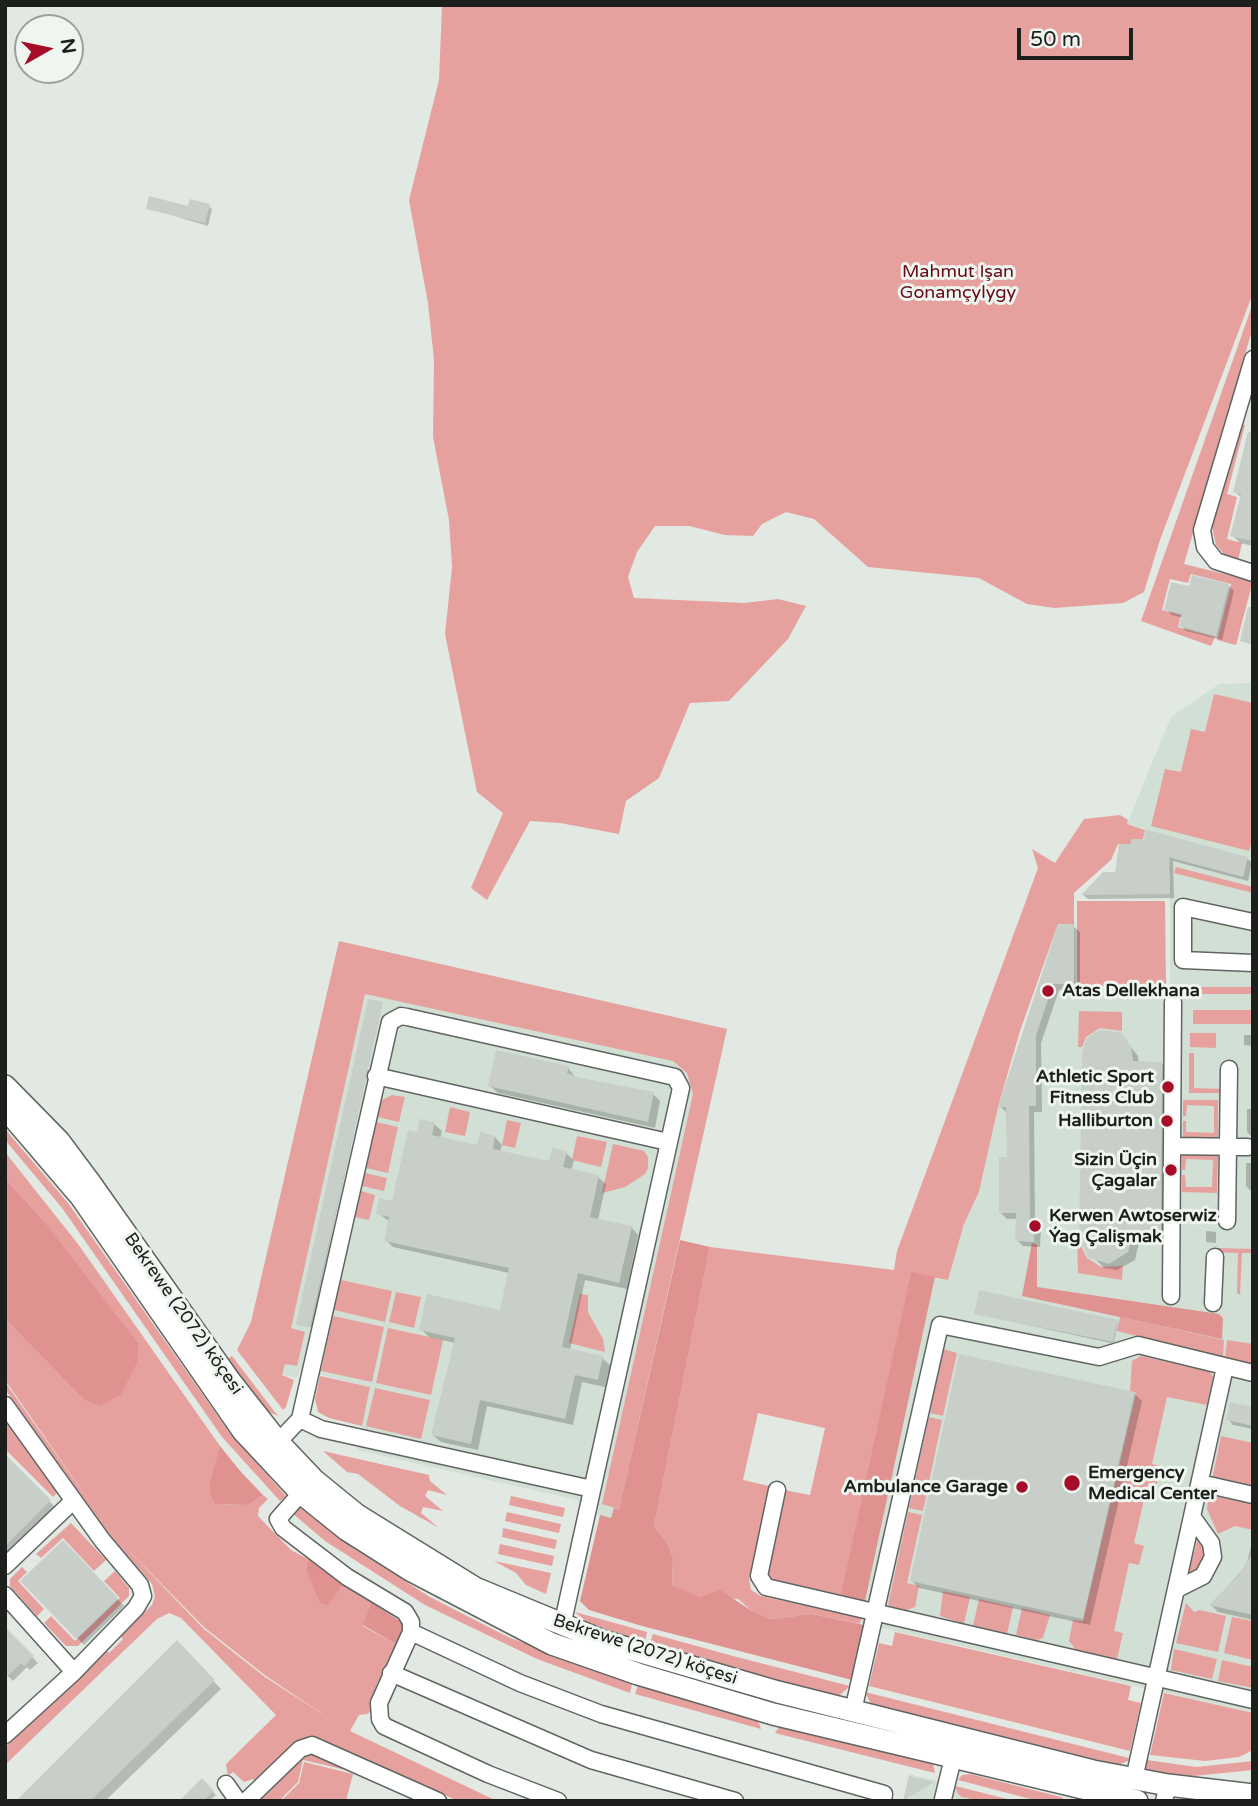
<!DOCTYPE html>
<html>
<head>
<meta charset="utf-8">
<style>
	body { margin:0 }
	#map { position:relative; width:1258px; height:1806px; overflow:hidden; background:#e2e9e3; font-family:"Varela Round",sans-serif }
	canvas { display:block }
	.frame { position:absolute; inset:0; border:7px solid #1d1f1d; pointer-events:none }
	.north { position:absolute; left:14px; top:14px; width:70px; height:70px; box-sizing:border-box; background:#eff6f0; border:2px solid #9ba09c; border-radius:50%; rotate:81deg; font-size:19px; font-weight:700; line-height:28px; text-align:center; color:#1d1f1d }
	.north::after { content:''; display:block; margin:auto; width:24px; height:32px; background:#a60d29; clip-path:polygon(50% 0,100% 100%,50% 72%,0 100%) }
	.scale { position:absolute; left:1017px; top:28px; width:116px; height:32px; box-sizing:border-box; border:4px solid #1d1f1d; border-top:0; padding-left:9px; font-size:21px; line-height:24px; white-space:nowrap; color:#1d1f1d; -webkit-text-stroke:5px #eff6f0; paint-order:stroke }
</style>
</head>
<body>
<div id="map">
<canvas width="1258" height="1806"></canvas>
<div class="frame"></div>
<div class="north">N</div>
<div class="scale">50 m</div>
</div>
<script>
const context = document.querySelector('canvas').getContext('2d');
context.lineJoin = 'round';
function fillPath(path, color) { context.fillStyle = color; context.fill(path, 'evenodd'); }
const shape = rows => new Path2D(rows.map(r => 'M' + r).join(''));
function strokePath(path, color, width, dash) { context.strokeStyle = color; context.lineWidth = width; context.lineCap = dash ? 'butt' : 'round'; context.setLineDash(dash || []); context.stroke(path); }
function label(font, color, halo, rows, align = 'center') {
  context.font = font + ' "Varela Round",sans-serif'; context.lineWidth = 6; context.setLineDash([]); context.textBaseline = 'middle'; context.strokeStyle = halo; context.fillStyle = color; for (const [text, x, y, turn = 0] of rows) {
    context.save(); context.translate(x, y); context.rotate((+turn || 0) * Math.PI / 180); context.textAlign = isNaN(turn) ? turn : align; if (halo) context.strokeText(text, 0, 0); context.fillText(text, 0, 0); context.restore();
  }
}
fillPath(shape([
	[1253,676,1253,1713,860,1623,935,1278,948,1280,964,1224,979,1193,998,1107,1058,924,1075,924,1076,987,1170,987,1170,858,1243,877,1248,857,1127,824,1171,717,1219,684,1250,683],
	[339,941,727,1029,619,1509,614,1508,611,1518,597,1515,599,1505,357,1450,370,1387,300,1370,297,1378,283,1375,251,1322],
	[909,1774,1016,1801,903,1801]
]), '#d2dfd4');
fillPath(shape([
	[442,5,1253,5,1253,293,1160,540,1144,592,1123,603,1054,608,1027,604,979,578,868,567,814,519,786,512,762,524,753,536,725,535,689,526,655,526,637,552,628,577,634,598,744,603,778,599,806,606,788,639,729,701,690,703,659,778,626,801,619,834,560,823,530,821,487,900,471,888,503,813,477,792,445,634,452,567,449,520,433,437,434,360,428,303,409,200,439,80],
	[1253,303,1253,327,1184,564,1253,581,1236,645,1217,640,1231,584,1191,574,1188,583,1170,579,1162,610,1181,615,1178,627,1215,637,1211,646,1141,621],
	[1239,424,1245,425,1227,494,1237,497,1227,539,1242,543,1238,561,1223,553,1216,545,1212,526],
	[1214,694,1253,703,1253,838,1249,851,1151,826,1165,769,1181,772,1191,729,1205,732],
	[1120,815,1128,820,1127,824,1145,830,1143,839,1131,839,1131,844,1118,844,1111,860,1074,893,1074,924,1058,924,1020,1031,998,1107,979,1192,964,1224,948,1280,911,1273,842,1596,865,1601,864,1604,764,1582,784,1490,810,1495,825,1428,758,1413,743,1480,769,1486,749,1579,751,1590,761,1596,861,1618,860,1624,812,1614,772,1619,752,1611,738,1599,701,1597,672,1587,673,1558,668,1543,654,1527,710,1247,894,1270,897,1251,1038,868,1032,849,1055,863,1084,819],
	[1176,867,1253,887,1253,893,1174,873],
	[1077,901,1165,901,1166,986,1077,986],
	[339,941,727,1029,619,1509,602,1504,693,1094,687,1073,673,1061,365,994,291,1328,305,1332,297,1366,285,1364,282,1375,294,1380,286,1407,283,1410,237,1350,251,1322],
	[1195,987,1253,987,1253,994,1194,994,1191,990],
	[1193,1010,1253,1010,1253,1024,1193,1024],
	[1079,1011,1122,1012,1122,1031,1100,1028,1086,1037,1082,1047,1078,1047],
	[1190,1033,1216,1033,1216,1048,1190,1047],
	[1189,1053,1194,1053,1194,1088,1224,1089,1224,1093,1189,1093],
	[392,1095,405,1097,399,1122,377,1117,382,1100],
	[1183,1100,1218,1100,1218,1139,1183,1138,1183,1121,1186,1121,1186,1132,1214,1133,1214,1106,1187,1105,1186,1116,1183,1116],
	[450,1107,470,1112,465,1136,445,1132],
	[507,1120,521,1123,515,1148,502,1145],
	[376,1122,398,1127,388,1173,366,1168],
	[5,1129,68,1203,229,1432,286,1496,280,1501,222,1437,62,1208,5,1140],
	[577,1136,607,1142,601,1167,572,1160],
	[613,1144,644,1151,648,1157,648,1168,645,1174,625,1187,602,1193],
	[5,1152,78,1244,220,1446,215,1504,248,1505,263,1495,268,1499,259,1508,258,1516,291,1550,308,1559,306,1569,328,1604,343,1585,371,1602,363,1626,397,1645,376,1686,374,1709,367,1714,359,1715,350,1731,497,1801,458,1801,314,1737,296,1744,256,1782,253,1779,244,1782,233,1772,228,1776,226,1764,276,1715,181,1618,169,1613,157,1619,5,1765,5,1747,106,1650,109,1653,123,1639,120,1636,152,1605,155,1596,152,1584,105,1529,5,1389,5,1382,97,1512,5,1380,5,1319,83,1399,42,1219,5,1178],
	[121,1543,205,1628,266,1676,330,1719,265,1677,204,1629],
	[1182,1154,1218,1155,1217,1193,1182,1192,1182,1175,1185,1175,1186,1187,1212,1187,1213,1160,1186,1159,1185,1170,1182,1170],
	[365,1173,387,1178,384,1191,362,1186],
	[361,1191,375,1195,369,1220,355,1217],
	[1077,1238,1087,1258,1101,1267,1123,1266,1122,1280,1078,1273],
	[1217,1248,1253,1249,1253,1253,1242,1253,1240,1295,1237,1293,1238,1253,1217,1252],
	[341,1280,392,1291,385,1322,334,1310],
	[396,1292,421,1297,414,1328,389,1322],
	[580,1294,588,1295,588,1312,603,1339,605,1352,569,1343],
	[333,1316,384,1327,372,1382,321,1371],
	[1120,1317,1224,1340,1223,1358,1117,1331],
	[388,1328,443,1340,431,1395,376,1383],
	[1227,1340,1253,1344,1253,1365,1225,1359],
	[943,1349,957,1353,943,1416,930,1413],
	[232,1356,278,1416,267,1411,227,1359],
	[1141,1356,1210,1372,1213,1377,1207,1405,1167,1397,1152,1464,1161,1466,1157,1484,1148,1483,1134,1543,1144,1546,1139,1565,1129,1563,1114,1631,1123,1633,1117,1659,1076,1650,1069,1641,1073,1620,1083,1621,1136,1393,1130,1391,1132,1361],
	[320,1376,370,1387,362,1426,329,1418,318,1412,315,1399],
	[375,1388,430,1400,421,1439,366,1426],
	[929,1417,942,1420,923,1511,909,1508],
	[5,1420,57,1493,53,1497,5,1449],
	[1221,1436,1253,1443,1253,1489,1212,1480],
	[323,1451,429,1475,430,1481,447,1495,428,1490,425,1496,443,1511,423,1507,421,1513,439,1528,400,1506,358,1474,347,1472],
	[1209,1495,1253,1504,1253,1530,1235,1526,1218,1534,1207,1509],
	[511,1496,565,1508,563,1517,509,1505],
	[300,1507,354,1549,430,1597,508,1637,632,1684,630,1693,537,1659,425,1605,325,1541,291,1512],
	[507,1512,561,1524,559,1533,505,1521],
	[908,1512,922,1515,907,1583,919,1586,915,1607,904,1611,888,1605],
	[71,1523,106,1560,94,1571,63,1538,41,1558,36,1554],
	[503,1528,557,1540,555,1549,502,1537],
	[1198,1538,1207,1558,1199,1571,1188,1575],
	[500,1544,554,1556,552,1566,498,1554],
	[494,1561,551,1573,546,1594,526,1585,516,1573],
	[22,1567,27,1572,18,1581,44,1609,37,1616,10,1586,10,1579],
	[115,1571,129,1588,129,1596,78,1646,66,1646,44,1623,51,1616,75,1641,120,1598,104,1581],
	[943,1591,970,1597,964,1624,940,1616],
	[979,1599,1013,1607,1007,1634,973,1626],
	[1186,1603,1194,1612,1200,1610,1226,1616,1218,1652,1176,1643],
	[1022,1608,1050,1615,1043,1638,1037,1640,1016,1635],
	[575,1612,647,1632,645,1642,588,1623],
	[1232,1617,1253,1621,1253,1660,1224,1653],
	[895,1632,1131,1686,1128,1700,1141,1703,1130,1751,869,1686,879,1643,892,1646],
	[653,1634,733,1656,850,1686,839,1696,769,1678,650,1643],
	[1174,1649,1217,1659,1212,1679,1171,1670],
	[1222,1660,1253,1667,1253,1688,1218,1681],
	[638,1685,754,1719,759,1723,761,1729,635,1694],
	[865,1692,1129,1758,1128,1761,1118,1765,871,1704],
	[1164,1693,1253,1713,1253,1750,1239,1757,1205,1761,1150,1755],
	[785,1726,928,1762,933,1764,935,1773,775,1733,779,1727],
	[312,1752,346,1767,346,1770,303,1760,298,1782,279,1801,259,1801,308,1753],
	[1147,1760,1196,1767,1253,1761,1253,1770,1184,1777,1145,1770],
	[304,1762,353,1774,346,1801,281,1801,299,1783],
	[970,1774,1061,1797,1066,1801,1038,1801,958,1780,962,1775],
	[955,1786,1015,1801,981,1801,962,1797,958,1794]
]), '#e6a19f');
fillPath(shape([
	[5,1178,42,1219,138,1343,137,1363,121,1394,100,1406,83,1399,5,1319],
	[680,1240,710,1247,654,1527,668,1543,673,1558,672,1586,701,1597,720,1590,752,1611,772,1619,812,1614,864,1625,852,1680,642,1626,589,1610,580,1601,600,1515,611,1518,614,1508,619,1509],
	[1032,1243,1037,1245,1037,1287,1219,1314,1223,1318,1222,1339,1022,1296],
	[911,1272,935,1277,865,1601,841,1595],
	[220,1446,241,1472,263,1495,248,1505,215,1504,210,1493,210,1483],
	[308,1559,343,1585,328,1605,320,1603,306,1569],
	[371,1602,406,1625,397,1645,363,1625]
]), '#df9290');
fillPath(shape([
	[209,206,212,209,208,226,148,208],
	[1253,438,1253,546,1240,543,1232,535,1242,498,1235,492],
	[1193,577,1229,586,1234,591,1222,640,1186,631,1181,625,1183,618,1172,615,1166,609,1190,588],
	[1145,841,1247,858,1252,863,1248,881,1173,861,1174,898,1088,899,1083,895,1117,874],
	[1073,926,1080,932,1080,990,1059,990,1041,1043,1042,1112,1034,1112,1035,1222,1041,1228,1040,1247,1023,1246,1017,1240,1018,1219,1007,1219,1001,1213,1008,1159,1006,1112,1000,1106],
	[382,1004,311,1327,299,1325,298,1324],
	[1121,1035,1138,1056,1139,1063,1161,1063,1169,1071,1168,1238,1140,1238,1135,1260,1117,1270,1104,1268,1082,1244,1084,1054],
	[1244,1035,1253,1035,1253,1046,1244,1045],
	[568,1068,575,1077,653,1094,660,1101,655,1128,498,1093,490,1086],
	[1247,1109,1253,1109,1253,1138,1247,1132],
	[434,1124,442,1131,440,1139,479,1147,495,1137,502,1145,500,1152,550,1163,566,1153,574,1161,571,1171,598,1177,606,1184,598,1220,631,1227,638,1235,627,1289,585,1280,570,1350,602,1358,610,1365,605,1387,582,1382,573,1425,487,1406,478,1450,441,1442,433,1435,455,1343,429,1337,421,1329,501,1313,509,1273,393,1247,386,1240,390,1222,378,1213,393,1203,418,1134],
	[1246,1163,1253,1163,1253,1193,1246,1186],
	[1206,1231,1216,1232,1216,1243,1206,1242],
	[977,1314,1117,1322,1118,1323,1114,1342,1111,1343],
	[960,1356,1135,1394,1142,1401,1090,1625,919,1588,912,1581],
	[1253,1409,1253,1429,1233,1425,1228,1419],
	[5,1456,57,1509,5,1561],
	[1253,1539,1253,1620,1218,1612,1211,1605,1246,1566],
	[63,1543,124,1606,84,1645,23,1581],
	[5,1629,38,1663,30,1670,27,1667,13,1681,5,1673],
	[177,1643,221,1689,105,1801,18,1801],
	[202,1781,216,1795,209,1801,181,1801]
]), '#0003');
fillPath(shape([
	[149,196,188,206,190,199,210,204,205,223,146,209],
	[1248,432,1253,432,1253,541,1230,536,1241,494,1233,492],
	[1192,575,1229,584,1216,636,1179,626,1182,614,1164,610,1171,582,1189,586],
	[1248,607,1253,607,1253,645,1240,641],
	[1145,829,1248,857,1243,877,1169,857,1170,894,1081,895,1103,872,1115,872,1119,844,1131,844,1131,839,1144,839],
	[1074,924,1074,984,1053,984,1036,1036,1036,1106,1029,1106,1030,1219,1035,1220,1034,1242,1015,1241,1016,1213,999,1213,999,1157,1007,1157,1006,1107,998,1107,1058,925],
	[368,999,383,1002,310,1327,296,1324],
	[1100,1030,1122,1033,1131,1046,1133,1061,1162,1062,1161,1231,1133,1231,1128,1252,1109,1264,1088,1257,1079,1237,1082,1053,1087,1038],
	[496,1050,569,1066,567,1073,576,1077,654,1092,648,1122,488,1086],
	[420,1119,435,1122,432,1135,477,1145,480,1132,495,1136,493,1149,549,1161,552,1148,567,1151,563,1167,599,1175,590,1217,632,1226,619,1283,578,1273,562,1347,603,1356,598,1380,575,1375,565,1419,480,1400,471,1444,431,1435,455,1338,419,1330,427,1294,500,1310,509,1268,384,1241,389,1217,376,1214,379,1198,392,1201,408,1130,417,1132],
	[979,1290,1118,1320,1113,1342,974,1314],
	[959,1354,1135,1392,1083,1619,910,1581],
	[1230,1402,1253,1407,1253,1426,1226,1420],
	[5,1454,51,1500,5,1546],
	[63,1540,118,1598,76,1639,20,1581],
	[1253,1552,1253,1615,1209,1605,1238,1576],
	[5,1627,34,1656,24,1666,21,1663,5,1678],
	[177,1640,215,1680,90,1801,16,1801],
	[909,1776,934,1782,903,1801],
	[202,1778,214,1791,203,1801,179,1801]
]), '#c8cfc9');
const minor = shape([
	[1253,359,1202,530,1205,547,1216,561,1253,573],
	[1253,922,1183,907,1183,960,1253,963],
	[376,1076,668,1142],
	[1172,1146,1248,1147],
	[1227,1221,1229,1069],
	[1171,1296,1173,1002],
	[1213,1303,1215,1257],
	[5,1405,102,1540,140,1585,143,1596,136,1608,74,1672,5,1735],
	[300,1419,390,1022,401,1016,407,1017,675,1077,681,1088,562,1626],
	[278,1442,300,1419,321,1429,592,1489],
	[1200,1483,1253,1495],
	[777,1490,759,1576,766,1587,1253,1700],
	[301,1493,278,1519,283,1528,347,1577,405,1612,411,1622,411,1632,379,1703,380,1719,384,1726,488,1774,558,1801],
	[5,1566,73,1501],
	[1177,1589,1203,1576,1213,1557,1211,1543,1193,1518],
	[5,1595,74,1672],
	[411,1632,520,1683,601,1714,884,1794,883,1801],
	[391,1673,591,1760,735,1801],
	[853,1711,940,1325,1099,1357,1138,1345,1253,1373],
	[1134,1779,1225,1367],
	[226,1784,238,1801],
	[943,1799,953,1758],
	[246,1801,300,1749,312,1745,438,1801],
	[1164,1801,1168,1785]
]);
const major = shape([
	[5,1086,59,1141,91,1184,230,1381,278,1442,314,1480,357,1515,475,1588,603,1641,778,1692,1093,1771,1168,1785,1253,1795],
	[5,1108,81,1197,243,1431,301,1493,347,1530,410,1570,552,1644,638,1674,773,1714,1137,1801]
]);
strokePath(minor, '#5f6560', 19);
strokePath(major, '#5f6560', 24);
strokePath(minor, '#fff', 16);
strokePath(major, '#fff', 21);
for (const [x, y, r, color] of [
	[1048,991,7,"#a60d29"],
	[1168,1087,7,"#a60d29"],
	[1167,1121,7,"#a60d29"],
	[1171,1170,7,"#a60d29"],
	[1035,1226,7,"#a60d29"],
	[1072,1483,9,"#a60d29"],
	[1022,1487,7,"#a60d29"]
]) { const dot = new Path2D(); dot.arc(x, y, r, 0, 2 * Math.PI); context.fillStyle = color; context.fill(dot); strokePath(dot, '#eff6f0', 2.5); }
label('18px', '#670917', '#eff6f0', [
	["Mahmut Işan",958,272],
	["Gonamçylygy",958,293]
]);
label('bold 18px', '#1d1f1d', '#eff6f0', [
	["Atas Dellekhana",1062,991,"left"],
	["Athletic Sport",1154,1077],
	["Fitness Club",1154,1098],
	["Halliburton",1153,1121],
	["Sizin Üçin",1157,1160],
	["Çagalar",1157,1181],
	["Kerwen Awtoserwiz",1049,1216,"left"],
	["Ýag Çalişmak",1049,1237,"left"],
	["Emergency",1088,1473,"left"],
	["Medical Center",1088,1494,"left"],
	["Ambulance Garage",1008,1487]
], 'right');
label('18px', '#1d1f1d', '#eff6f0', [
	["Bekrewe (2072) köçesi",183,1314,55],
	["Bekrewe (2072) köçesi",645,1650,18]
]);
</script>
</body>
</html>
